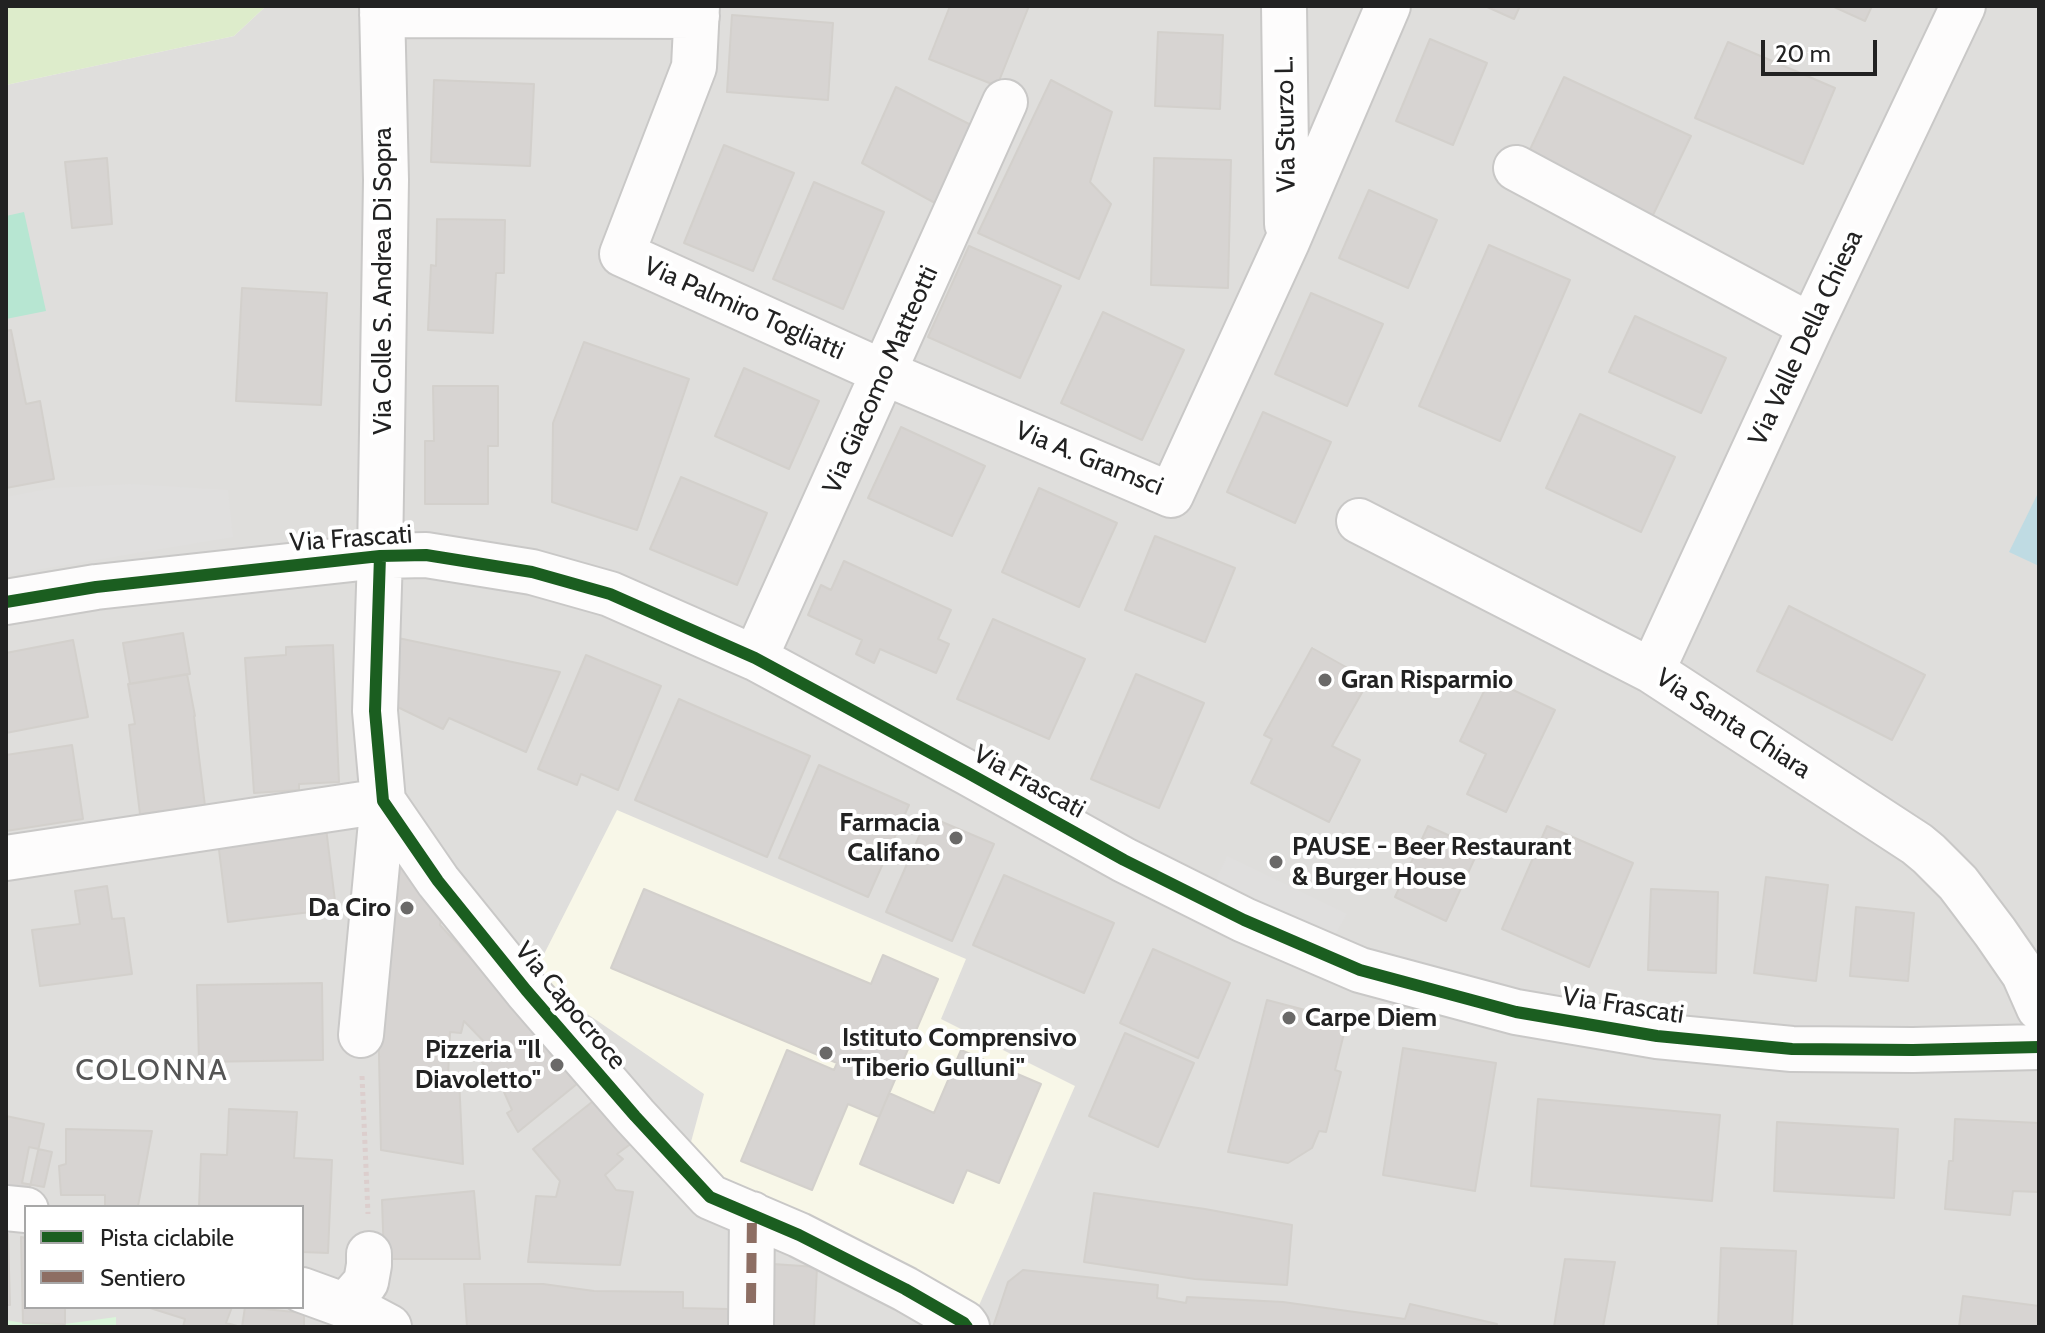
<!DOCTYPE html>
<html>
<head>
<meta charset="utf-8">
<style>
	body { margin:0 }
	#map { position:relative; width:2045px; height:1333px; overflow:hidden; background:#f0eeeb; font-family:Cabin,sans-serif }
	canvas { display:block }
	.frame { position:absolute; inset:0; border:8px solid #222; pointer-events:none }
	.legend { position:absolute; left:24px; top:1205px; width:280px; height:104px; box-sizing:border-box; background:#fff; border:2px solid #a7a7a7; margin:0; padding:10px 14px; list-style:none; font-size:24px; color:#222 }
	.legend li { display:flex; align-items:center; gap:16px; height:40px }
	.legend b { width:40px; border:2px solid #a7a7a7 }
	.scale { position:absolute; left:1761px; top:40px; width:116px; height:36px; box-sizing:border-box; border:4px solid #222; border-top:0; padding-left:10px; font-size:24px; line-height:28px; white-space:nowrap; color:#222; -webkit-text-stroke:6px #fff; paint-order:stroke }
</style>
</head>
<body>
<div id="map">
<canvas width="2045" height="1333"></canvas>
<div class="frame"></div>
<ul class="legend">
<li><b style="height:10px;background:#1b5e20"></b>Pista ciclabile</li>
<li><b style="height:10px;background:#8d6e63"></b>Sentiero</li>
</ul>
<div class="scale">20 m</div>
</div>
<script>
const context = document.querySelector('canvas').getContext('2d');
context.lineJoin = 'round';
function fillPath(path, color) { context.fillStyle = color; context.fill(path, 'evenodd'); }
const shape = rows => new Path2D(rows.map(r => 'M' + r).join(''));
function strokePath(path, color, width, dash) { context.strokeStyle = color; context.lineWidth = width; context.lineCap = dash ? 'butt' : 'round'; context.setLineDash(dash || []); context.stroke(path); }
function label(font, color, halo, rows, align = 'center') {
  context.font = font + ' Cabin,sans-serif'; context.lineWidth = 8; context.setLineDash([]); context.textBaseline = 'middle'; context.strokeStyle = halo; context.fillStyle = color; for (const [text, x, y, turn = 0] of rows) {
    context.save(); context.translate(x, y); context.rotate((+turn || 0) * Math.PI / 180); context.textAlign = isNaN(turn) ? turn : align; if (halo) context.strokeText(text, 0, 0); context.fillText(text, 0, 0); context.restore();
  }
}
fillPath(shape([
	[266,6,2039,6,2039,1327,6,1327,6,85,234,36],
	[26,1207,302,1207,302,1307,26,1307]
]), '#dfdedc');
fillPath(shape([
	[617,810,966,959,941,1019,1075,1086,977,1310,721,1183,688,1153,704,1094,548,987,540,962]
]), '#f8f7e8');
fillPath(shape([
	[6,6,266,6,234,36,6,85]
]), '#ddeccb');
fillPath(shape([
	[116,1317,116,1327,6,1327,6,1320,23,1323,65,1324]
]), '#daf5da');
fillPath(shape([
	[24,212,46,311,6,319,6,216]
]), '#b7e6d2');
fillPath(shape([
	[131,484,228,490,233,537,6,575,6,497,53,488],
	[1227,856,1347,914,1333,939,1213,885]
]), '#e0dfde');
fillPath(shape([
	[2039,491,2039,566,2009,552]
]), '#bfdbe3');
const building = shape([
	[950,6,1029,6,997,86,929,59,950,6],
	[1485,6,1520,6,1514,19,1485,6],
	[1832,6,1872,6,1865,21,1832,6],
	[732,15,833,23,828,100,727,92,732,15],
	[1158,32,1223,35,1220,109,1155,106,1158,32],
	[1430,39,1487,63,1453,145,1396,121,1430,39],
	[1728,42,1835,88,1803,164,1695,118,1728,42],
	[1564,77,1691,136,1652,217,1526,158,1564,77],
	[434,80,534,84,530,166,431,162,434,80],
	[1051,80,1112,112,1090,182,1111,204,1079,279,978,233,1051,80],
	[896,87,973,126,935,203,862,163,896,87],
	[724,145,794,173,753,271,684,243,724,145],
	[107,158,112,224,72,228,65,162,107,158],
	[1154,158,1231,160,1228,288,1151,285,1154,158],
	[814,182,884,212,843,309,773,279,814,182],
	[1369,190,1437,220,1408,288,1339,258,1369,190],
	[437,219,505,220,504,273,496,273,493,333,428,330,431,265,436,266,437,219],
	[1489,245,1570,280,1500,441,1419,406,1489,245],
	[969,246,1061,286,1020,378,928,337,969,246],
	[242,288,327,293,321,405,236,401,242,288],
	[1311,293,1383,324,1347,406,1275,374,1311,293],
	[1103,312,1184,350,1142,440,1061,403,1103,312],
	[1635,316,1726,358,1701,413,1609,372,1635,316],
	[11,330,26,404,40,401,54,479,6,488,6,331,11,330],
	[584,342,689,379,637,530,552,502,553,423,584,342],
	[744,368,819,401,789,469,715,436,744,368],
	[433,386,498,386,498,446,488,446,488,504,425,504,425,441,434,441,433,386],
	[1263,412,1331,442,1295,523,1227,492,1263,412],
	[1580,414,1675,457,1641,532,1546,488,1580,414],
	[901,427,985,466,952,536,868,498,901,427],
	[681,477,767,513,737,585,650,549,681,477],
	[1039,488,1117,523,1079,607,1002,572,1039,488],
	[1155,536,1235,568,1205,642,1125,610,1155,536],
	[844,561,951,610,938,639,949,644,936,673,880,649,874,663,856,654,862,640,808,615,821,585,831,590,844,561],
	[1789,606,1925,675,1892,740,1757,671,1789,606],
	[993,619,1085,659,1049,739,957,699,993,619],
	[183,633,190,674,130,684,123,643,183,633],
	[398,638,560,672,526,752,449,718,443,729,381,699,398,638],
	[73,640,88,717,6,733,6,653,73,640],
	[333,645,339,782,299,784,299,790,254,793,245,658,286,655,286,647,333,645],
	[1312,648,1369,680,1332,746,1360,760,1329,822,1251,783,1272,739,1264,735,1312,648],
	[586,655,661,686,618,790,581,774,577,785,538,769,586,655],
	[187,674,195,716,194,716,205,806,140,814,129,725,135,724,128,684,187,674],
	[1136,674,1204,703,1159,808,1091,779,1136,674],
	[1490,679,1555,710,1506,812,1467,794,1486,754,1460,741,1490,679],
	[679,699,810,756,767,857,635,800,679,699],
	[72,745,83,819,6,831,6,755,72,745],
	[819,765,909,805,868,897,779,858,819,765],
	[928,816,994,844,952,941,886,912,928,816],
	[1428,826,1479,849,1446,921,1395,897,1428,826],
	[1547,826,1633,863,1589,967,1502,929,1547,826],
	[326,828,336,909,228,922,218,842,326,828],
	[401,866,442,914,440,925,583,1079,518,1132,507,1113,512,1110,500,1083,481,1061,492,1050,464,1021,461,1033,450,1032,448,1078,459,1078,463,1164,381,1150,378,1008,386,867,401,866],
	[1004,875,1114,923,1084,993,973,945,1004,875],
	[1766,877,1828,885,1816,981,1754,973,1766,877],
	[107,886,112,919,124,918,132,974,40,986,32,930,80,924,75,891,107,886],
	[644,889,871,984,883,955,938,979,879,1117,848,1104,812,1190,741,1161,787,1050,834,1070,837,1063,611,968,644,889],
	[1651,889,1718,892,1716,973,1648,970,1651,889],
	[1856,907,1914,913,1908,981,1850,976,1856,907],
	[1153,949,1230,983,1198,1058,1120,1023,1153,949],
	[322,983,323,1060,199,1062,197,985,322,983],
	[1267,1000,1347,1021,1335,1070,1341,1072,1326,1132,1319,1131,1312,1148,1288,1163,1228,1152,1267,1000],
	[1125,1033,1194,1063,1158,1147,1089,1116,1125,1033],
	[1403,1048,1496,1063,1475,1191,1383,1175,1403,1048],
	[961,1050,1041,1084,999,1183,967,1170,953,1203,860,1164,889,1093,934,1113,961,1050],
	[597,1098,632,1143,617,1154,623,1159,605,1175,616,1190,633,1192,620,1265,528,1262,536,1196,556,1197,560,1181,533,1149,597,1098],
	[1538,1099,1720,1115,1712,1201,1531,1186,1538,1099],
	[229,1109,297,1112,294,1158,332,1160,328,1253,302,1252,302,1207,199,1207,201,1154,227,1155,229,1109],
	[6,1116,44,1124,27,1200,6,1195,6,1116],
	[1955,1119,2039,1123,2039,1192,2013,1191,2010,1215,1945,1209,1949,1161,1953,1161,1955,1119],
	[1777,1122,1898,1129,1894,1198,1774,1191,1777,1122],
	[66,1129,152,1131,138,1206,105,1207,105,1195,61,1195,59,1166,66,1164,66,1129],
	[29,1147,52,1152,44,1187,22,1183,29,1147],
	[474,1191,480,1259,384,1259,382,1200,474,1191],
	[1094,1193,1205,1209,1292,1225,1287,1285,1195,1279,1084,1262,1094,1193],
	[6,1234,8,1234,10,1305,6,1305,6,1234],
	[21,1237,26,1238,26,1307,65,1307,65,1324,23,1323,21,1237],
	[1721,1248,1796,1251,1792,1327,1718,1327,1721,1248],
	[1565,1259,1615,1262,1603,1327,1554,1327,1565,1259],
	[773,1264,817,1267,814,1327,769,1327,773,1264],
	[1023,1270,1158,1285,1157,1298,1186,1303,1187,1297,1283,1302,1405,1319,1410,1304,1497,1324,1496,1327,993,1327,1008,1282,1023,1270],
	[464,1284,543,1284,594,1291,683,1292,683,1308,728,1309,728,1327,467,1327,464,1284],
	[1963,1296,2039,1306,2039,1327,1959,1327,1963,1296],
	[147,1307,232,1307,226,1323,241,1327,183,1327,185,1319,147,1307],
	[245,1307,304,1313,304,1327,242,1327,245,1307]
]);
fillPath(building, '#d7d4d2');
strokePath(building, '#d3d0cc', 2);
const minor = shape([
	[382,6,386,180,380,556,375,711,383,801,438,881,526,990,635,1116,710,1197,799,1235,905,1289,964,1323,967,1327],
	[697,6,694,67,622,254,885,373,1171,495,1287,242,1388,6],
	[1284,6,1287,224],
	[382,15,697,16],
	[1516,168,1811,326],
	[1359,521,1652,671,1917,844,1929,854,1958,883,1995,932,2024,974,2039,1008],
	[6,602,96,587,380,556,426,555,532,572,610,594,755,658,968,773,1124,860,1244,920,1360,970,1516,1012,1657,1036,1792,1049,1913,1050,2039,1047],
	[755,658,1005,102],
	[1652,671,1811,326,1963,6],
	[6,858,383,801],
	[361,1035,383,801],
	[6,1208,26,1210],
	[302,1290,357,1310,389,1327],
	[341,1304,352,1298,366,1282,369,1265,369,1254],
	[751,1327,752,1214]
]);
strokePath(minor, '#c9c8c7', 48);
strokePath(shape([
	[362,1076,368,1214]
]), '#dccecd', 5, [4, 4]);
strokePath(minor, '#fdfcfc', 44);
strokePath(shape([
	[751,1303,752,1214]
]), '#8d6e63', 10, [20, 10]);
strokePath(shape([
	[380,556,375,711,383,801,438,881,526,990,635,1116,710,1197,799,1235,905,1289,964,1323,967,1327],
	[6,602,96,587,380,556,426,555,532,572,610,594,755,658,968,773,1124,860,1244,920,1360,970,1516,1012,1657,1036,1792,1049,1913,1050,2039,1047]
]), '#1b5e20', 12);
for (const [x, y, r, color] of [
	[1325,680,8,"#6a6968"],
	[956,838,8,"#6a6968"],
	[1276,862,8,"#6a6968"],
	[407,908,8,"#6a6968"],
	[1289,1018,8,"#6a6968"],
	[826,1053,8,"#6a6968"],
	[557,1065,8,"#6a6968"]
]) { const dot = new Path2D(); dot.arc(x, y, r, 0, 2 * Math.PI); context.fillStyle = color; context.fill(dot); strokePath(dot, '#fff', 3); }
label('26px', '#222', '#fff', [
	["Via Sturzo L.",1286,124,-91],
	["Via Colle S. Andrea Di Sopra",383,281,-90],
	["Via Palmiro Togliatti",744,309,24],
	["Via Valle Della Chiesa",1806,338,-65],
	["Via Giacomo Matteotti",881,380,-66],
	["Via A. Gramsci",1089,459,22],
	["Via Frascati",351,539,-4],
	["Via Santa Chiara",1733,724,33],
	["Via Frascati",1029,782,29],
	["Via Capocroce",570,1006,50],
	["Via Frascati",1623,1006,9]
]);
label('bold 26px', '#222', '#fff', [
	["Gran Risparmio",1341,680],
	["Farmacia",940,823,"right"],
	["Califano",940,853,"right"],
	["PAUSE - Beer Restaurant",1292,847],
	["& Burger House",1292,877],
	["Da Ciro",391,908,"right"],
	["Carpe Diem",1305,1018],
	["Istituto Comprensivo",842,1038],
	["\"Tiberio Gulluni\"",842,1068],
	["Pizzeria \"Il",541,1050,"right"],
	["Diavoletto\"",541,1080,"right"]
], 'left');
context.letterSpacing = '2px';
label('30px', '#555', '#fff', [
	["COLONNA",152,1071]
]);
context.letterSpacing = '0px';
</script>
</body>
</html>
